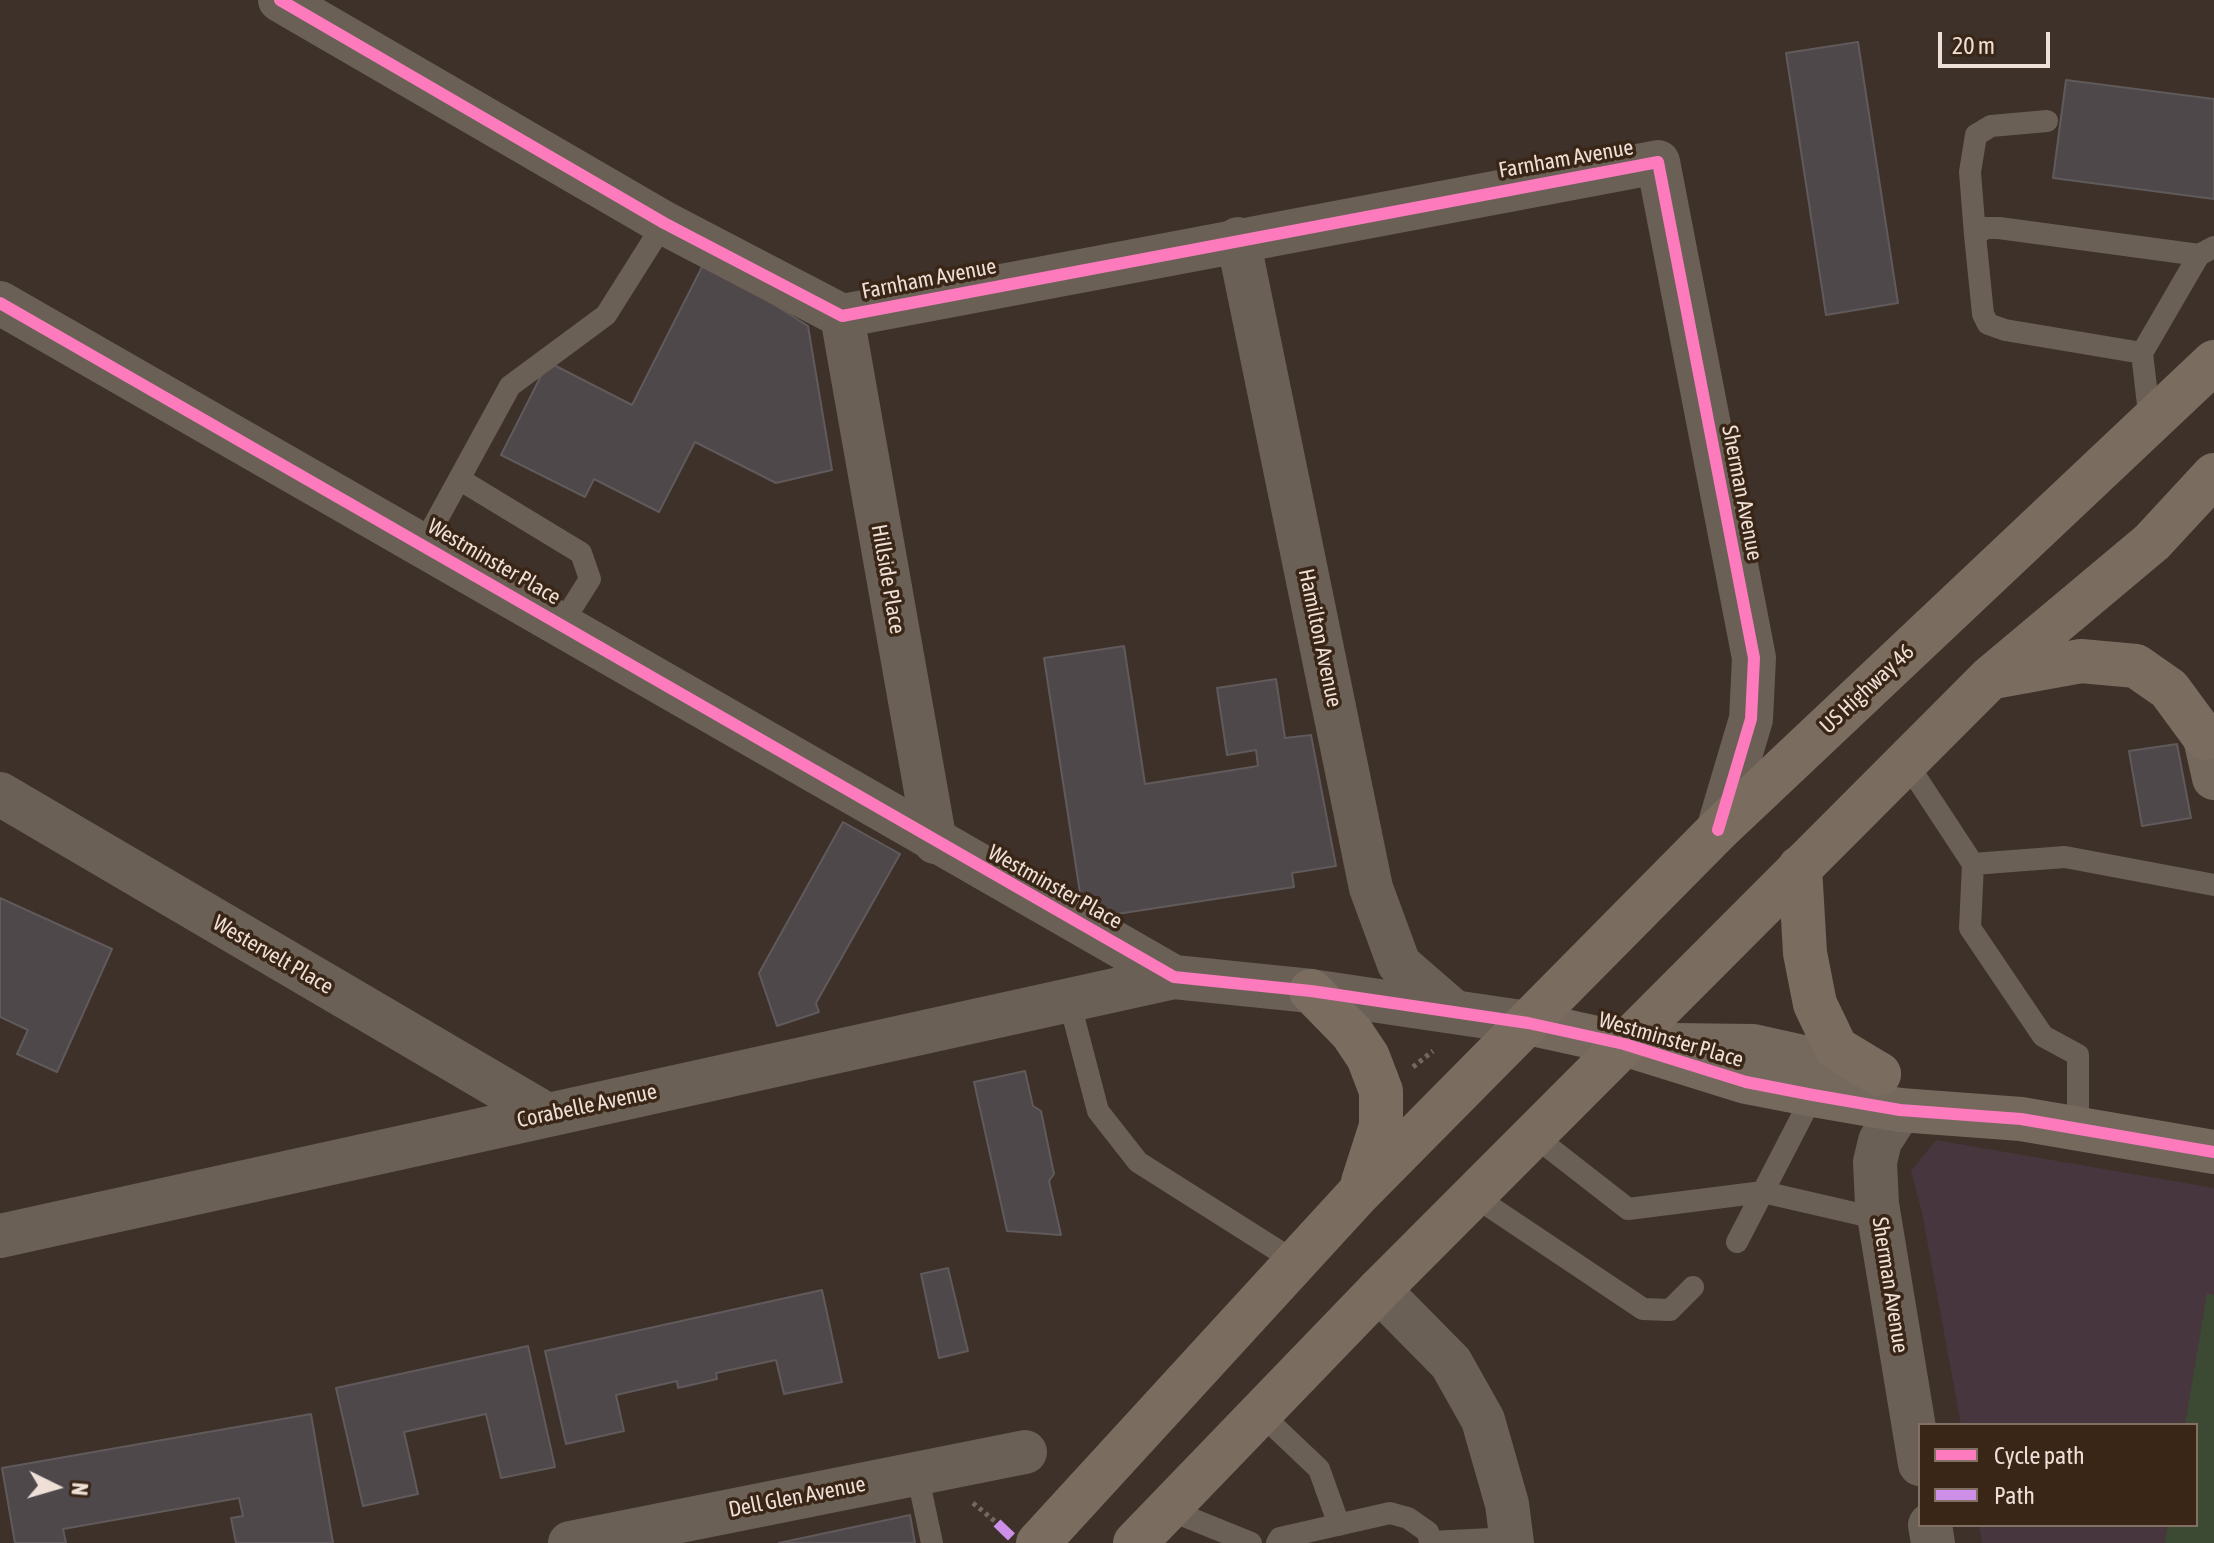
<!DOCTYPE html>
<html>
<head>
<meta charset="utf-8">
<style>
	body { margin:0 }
	#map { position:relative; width:2214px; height:1543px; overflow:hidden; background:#3d3129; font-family:"Asap Condensed",sans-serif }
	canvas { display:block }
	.legend { position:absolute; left:1918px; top:1423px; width:280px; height:104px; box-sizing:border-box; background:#3a2617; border:2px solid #827064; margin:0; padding:10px 14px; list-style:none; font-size:24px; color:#eee0d7 }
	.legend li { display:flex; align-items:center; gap:16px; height:40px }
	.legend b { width:40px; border:2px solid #827064 }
	.north { position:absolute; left:16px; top:1447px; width:80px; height:80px; -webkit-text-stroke:6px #3a2617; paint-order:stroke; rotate:95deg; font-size:22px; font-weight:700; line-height:32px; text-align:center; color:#eee0d7 }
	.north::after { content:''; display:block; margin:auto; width:28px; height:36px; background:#eee0d7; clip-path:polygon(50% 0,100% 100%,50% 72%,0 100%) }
	.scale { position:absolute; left:1938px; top:32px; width:112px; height:36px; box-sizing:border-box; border:4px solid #eee0d7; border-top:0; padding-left:10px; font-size:24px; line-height:28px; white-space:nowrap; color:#eee0d7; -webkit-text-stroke:6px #3a2617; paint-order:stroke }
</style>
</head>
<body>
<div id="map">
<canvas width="2214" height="1543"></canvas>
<ul class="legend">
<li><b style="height:10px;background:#fd7abc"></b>Cycle path</li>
<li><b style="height:10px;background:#ce8fe9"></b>Path</li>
</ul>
<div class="north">N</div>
<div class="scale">20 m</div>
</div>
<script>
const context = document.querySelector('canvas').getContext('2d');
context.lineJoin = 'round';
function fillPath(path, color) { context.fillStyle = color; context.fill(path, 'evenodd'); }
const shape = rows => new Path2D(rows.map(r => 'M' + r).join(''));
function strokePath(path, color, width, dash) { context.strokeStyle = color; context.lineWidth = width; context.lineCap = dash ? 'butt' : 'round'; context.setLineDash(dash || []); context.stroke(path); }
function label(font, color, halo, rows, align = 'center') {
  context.font = font + ' "Asap Condensed",sans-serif'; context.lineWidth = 7; context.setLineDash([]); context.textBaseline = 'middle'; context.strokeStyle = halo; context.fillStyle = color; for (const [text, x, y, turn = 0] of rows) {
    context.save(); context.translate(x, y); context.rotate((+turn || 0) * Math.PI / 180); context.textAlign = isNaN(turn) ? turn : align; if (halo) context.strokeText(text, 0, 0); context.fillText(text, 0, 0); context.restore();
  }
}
fillPath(shape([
	[1936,1140,2214,1188,2214,1543,1982,1543,1979,1525,2196,1525,2196,1425,1961,1425,1922,1213,1911,1171]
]), '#47363d');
fillPath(shape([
	[2207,1293,2214,1295,2214,1543,2165,1543,2168,1525,2196,1525,2196,1425,2185,1425]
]), '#3c4933');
const building = shape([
	[1858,42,1898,303,1826,315,1786,53,1858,42],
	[2066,80,2214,99,2214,199,2053,178,2066,80],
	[705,261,808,326,832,470,776,483,695,442,659,512,594,479,585,497,501,455,548,362,632,405,705,261],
	[1124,646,1145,784,1258,766,1256,750,1227,755,1217,688,1276,679,1285,738,1311,735,1336,866,1292,873,1294,887,1084,919,1044,658,1124,646],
	[2177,744,2191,818,2142,826,2129,751,2177,744],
	[843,822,900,854,816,1003,819,1012,777,1026,759,973,843,822],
	[0,898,112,949,57,1072,17,1054,28,1030,0,1017,0,898],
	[1025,1071,1033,1106,1041,1111,1054,1174,1049,1181,1061,1235,1007,1231,974,1082,1025,1071],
	[948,1268,968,1351,939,1358,921,1274,948,1268],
	[822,1290,842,1382,784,1394,776,1360,716,1373,717,1379,678,1388,677,1381,616,1395,624,1431,566,1444,545,1351,822,1290],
	[528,1346,555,1467,501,1478,486,1414,404,1432,418,1494,363,1506,336,1388,528,1346],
	[311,1414,333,1543,236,1543,231,1518,243,1516,239,1498,63,1529,66,1543,15,1543,2,1468,311,1414],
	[910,1515,915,1543,779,1543,910,1515]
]);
fillPath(building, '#4f484b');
strokePath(building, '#605a5b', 2);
strokePath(shape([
	[1413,1067,1433,1051],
	[973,1503,997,1523]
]), '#716860', 5, [4, 4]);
strokePath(shape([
	[1975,235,1970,172,1976,135,1991,126,2047,121],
	[2142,353,2199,255],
	[2150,422,2142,353,2005,330,1988,324,1983,314,1975,235,1986,228,1999,228,2199,255,2214,247],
	[459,479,581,553,590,579,561,625],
	[423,545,510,386,606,315,664,223],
	[1906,762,1973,864,1970,928,2043,1036,2078,1055,2078,1129],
	[1973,864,2065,857,2214,885],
	[1069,1000,1098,1111,1138,1162,1296,1262],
	[1533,1135,1628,1209,1763,1192,1880,1219],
	[1474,1196,1643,1309,1670,1310,1693,1287],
	[1737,1242,1813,1095],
	[1260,1413,1319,1469,1339,1525],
	[917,1473,932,1543],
	[1167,1509,1251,1543],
	[1430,1542,1511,1538],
	[1277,1543,1280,1538,1390,1513,1408,1518,1428,1532,1430,1543]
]), '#6a6056', 22);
strokePath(shape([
	[280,0,664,223,842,316,1658,162,1754,658,1751,719,1718,830],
	[1238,239,1371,888,1399,964,1453,1011],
	[0,303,1174,977,1311,991,1528,1023],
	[842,316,935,842],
	[0,794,547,1115],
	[1900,1110,1880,1141,1875,1162,1877,1204,1920,1464],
	[0,1236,1174,977],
	[1379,1290,1451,1363,1483,1420,1507,1504,1512,1543],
	[1930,1525,1933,1543],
	[570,1543,1025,1452]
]), '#6a6056', 44);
strokePath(shape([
	[2205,738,2214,778],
	[1528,1023,1624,1044,1746,1082,1813,1095,1900,1110,2021,1119,2214,1152],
	[1674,1045,1753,1046,1879,1074]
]), '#75695d', 44);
strokePath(shape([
	[1993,677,2081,661,2136,666,2169,689,2205,738],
	[1800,867,1805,953,1815,1004,1836,1048,1879,1074],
	[1311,991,1352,1033,1368,1057,1381,1091,1381,1126,1363,1182],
	[1038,1543,1359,1193,1718,830,2214,362],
	[1135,1543,1379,1290,1991,677,2152,542,2214,475]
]), '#7a6c5e', 44);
strokePath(shape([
	[997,1523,1018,1543]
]), '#ce8fe9', 10, [20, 10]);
strokePath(shape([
	[280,0,664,223,842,316,1658,162,1754,658,1751,719,1718,830],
	[0,303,1174,977,1311,991,1528,1023,1624,1044,1746,1082,1813,1095,1900,1110,2021,1119,2214,1152]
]), '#fd7abc', 12);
label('22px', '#eee0d7', '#3a2617', [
	["Farnham Avenue",1566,159,-10],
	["Farnham Avenue",929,279,-11],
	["Sherman Avenue",1742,493,79],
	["Westminster Place",494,562,30],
	["Hillside Place",888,579,80],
	["Hamilton Avenue",1320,638,78],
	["US Highway 46",1867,689,-43],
	["Westminster Place",1055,887,29],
	["Westervelt Place",273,955,30],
	["Westminster Place",1671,1040,16],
	["Corabelle Avenue",587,1106,-12],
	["Sherman Avenue",1890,1285,81],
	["Dell Glen Avenue",797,1497,-11]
]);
</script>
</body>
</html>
